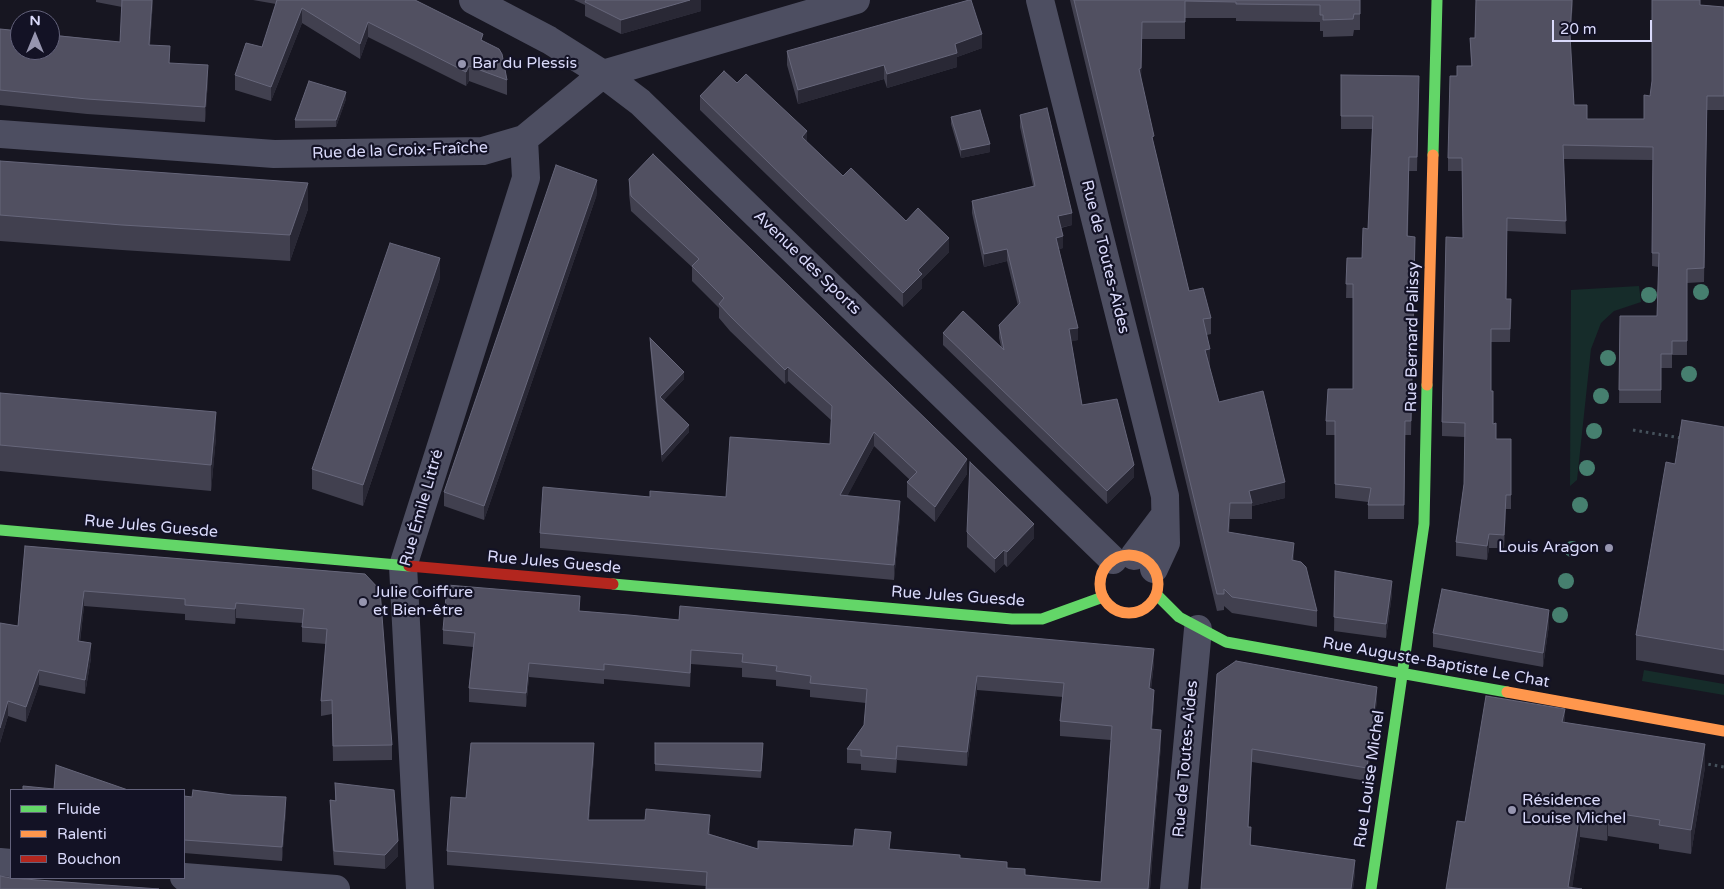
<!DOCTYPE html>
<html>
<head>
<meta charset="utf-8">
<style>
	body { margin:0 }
	#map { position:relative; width:1724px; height:889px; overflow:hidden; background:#171621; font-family:"Varela Round",sans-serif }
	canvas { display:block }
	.legend { position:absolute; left:10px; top:789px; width:175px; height:90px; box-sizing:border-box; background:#131225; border:1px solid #63627b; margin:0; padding:6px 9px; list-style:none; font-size:15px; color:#dadafb }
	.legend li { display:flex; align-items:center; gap:10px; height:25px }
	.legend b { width:25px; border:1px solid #63627b }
	.north { position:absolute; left:10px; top:10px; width:50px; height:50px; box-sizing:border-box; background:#131225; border:1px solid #63627b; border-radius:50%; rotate:0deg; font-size:14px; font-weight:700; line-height:20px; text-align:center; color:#dadafb }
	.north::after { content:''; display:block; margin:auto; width:18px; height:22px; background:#9695af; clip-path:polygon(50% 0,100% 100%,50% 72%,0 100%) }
	.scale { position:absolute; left:1552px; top:20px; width:100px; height:22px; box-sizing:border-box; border:2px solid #dadafb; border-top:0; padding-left:6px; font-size:15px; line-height:18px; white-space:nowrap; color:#dadafb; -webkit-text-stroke:4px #131225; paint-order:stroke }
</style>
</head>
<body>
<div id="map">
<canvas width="1724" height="889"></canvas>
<ul class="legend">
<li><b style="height:6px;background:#63d668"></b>Fluide</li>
<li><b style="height:6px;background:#ff974d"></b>Ralenti</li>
<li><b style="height:6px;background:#b3261e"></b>Bouchon</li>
</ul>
<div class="north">N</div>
<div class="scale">20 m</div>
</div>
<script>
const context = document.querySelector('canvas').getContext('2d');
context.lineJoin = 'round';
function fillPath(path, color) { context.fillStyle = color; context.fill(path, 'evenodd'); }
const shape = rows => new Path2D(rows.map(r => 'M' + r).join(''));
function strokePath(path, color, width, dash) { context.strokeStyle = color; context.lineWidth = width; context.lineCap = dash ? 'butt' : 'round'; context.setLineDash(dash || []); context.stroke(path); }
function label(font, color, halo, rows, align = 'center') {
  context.font = font + ' "Varela Round",sans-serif'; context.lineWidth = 4.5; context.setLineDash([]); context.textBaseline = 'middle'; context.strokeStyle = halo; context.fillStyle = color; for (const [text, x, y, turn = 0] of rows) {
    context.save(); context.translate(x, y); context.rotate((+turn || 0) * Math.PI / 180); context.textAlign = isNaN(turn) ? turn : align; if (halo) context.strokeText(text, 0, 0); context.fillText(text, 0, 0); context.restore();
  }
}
fillPath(shape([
	[1639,286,1641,302,1614,311,1601,323,1591,349,1577,480,1570,486,1571,290],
	[1644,670,1724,684,1724,695,1642,681]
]), '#162c2a');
strokePath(shape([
	[1633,430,1681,438],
	[1702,763,1724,767]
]), '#46525c', 3, [2.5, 4]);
strokePath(shape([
	[473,0,549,40,603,74,640,102,1113,560],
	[1040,0,1165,496,1166,543,1154,569],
	[0,134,274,154,483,151,524,139,603,74,856,0],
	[1134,556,1165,515],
	[0,862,11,863],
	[184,877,336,889],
	[420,889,403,566,526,178,524,139],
	[1174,889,1198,629]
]), '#4d4e61', 28);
strokePath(shape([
	[1433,155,1437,0],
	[0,530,409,566],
	[613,584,1012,619,1042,619,1103,597],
	[1157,595,1179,617,1226,642,1507,692],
	[1371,889,1424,524,1427,385]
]), '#63d668', 11);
strokePath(shape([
	[1427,385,1433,155],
	'1100 584a29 29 0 1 1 58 0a29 29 0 1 1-58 0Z',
	[1507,692,1724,731]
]), '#ff974d', 11);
strokePath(shape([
	[409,566,613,584]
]), '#b3261e', 11);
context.fillStyle = '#467f6f';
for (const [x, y] of [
	[1701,292],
	[1649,295],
	[1608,358],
	[1689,374],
	[1601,396],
	[1594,431],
	[1587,468],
	[1580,505],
	[1572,549],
	[1566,581],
	[1560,615]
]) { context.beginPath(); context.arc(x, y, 8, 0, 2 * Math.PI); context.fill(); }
fillPath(shape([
	[96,0,153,0,150,45,170,63,208,80,205,122,87,114,0,105,0,29,120,42,122,7,96,2],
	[253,0,415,0,483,41,507,80,507,95,469,81,466,86,368,37,360,59,302,23,271,101,235,90,235,75,262,47,276,4],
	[574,0,701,0,701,11,621,34,585,16,585,5],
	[1070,0,1360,0,1360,30,1354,30,1353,36,1323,37,1323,31,1320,31,1320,22,1236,21,1236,18,1185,18,1185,39,1142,39,1141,79,1154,146,1189,291,1211,318,1211,334,1207,335,1210,365,1209,366,1219,402,1285,498,1252,506,1252,519,1230,519,1229,532,1294,561,1317,611,1317,627,1232,613,1224,606,1224,610,1217,611],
	[1476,0,1573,0,1570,42,1574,105,1587,119,1644,119,1650,96,1701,5,1724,7,1724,110,1707,110,1704,282,1687,283,1687,355,1672,355,1672,368,1661,368,1661,403,1619,403,1620,316,1657,316,1659,267,1652,266,1653,160,1563,159,1566,234,1507,231,1506,299,1511,299,1510,342,1491,342,1491,391,1493,424,1496,439,1511,439,1511,509,1506,509,1504,548,1489,548,1487,560,1456,556,1456,542,1464,484,1465,437,1442,436,1442,422,1463,238,1462,171,1448,171,1448,158,1457,76,1471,66,1470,38,1475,38],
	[982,48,957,57,957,67,887,88,884,79,798,104,787,65,787,51],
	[1341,75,1419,89,1417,171,1409,171,1408,236,1415,237,1411,435,1405,435,1404,519,1368,519,1368,502,1335,498,1335,435,1326,435,1326,421,1353,389,1353,298,1346,298,1347,258,1362,258,1368,229,1372,129,1341,129],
	[737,83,807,142,843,176,949,252,922,279,922,288,903,307,700,110,700,96],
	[346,99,336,127,295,128,295,120],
	[1020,115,1072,225,1061,228,1063,248,1059,249,1078,340,1071,341,1082,405,1134,477,1107,504,943,345,943,333,1001,346,999,338,999,325,1018,306,1007,261,984,267,972,213,972,201,1033,186,1020,127],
	[951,117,990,152,961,158,951,124],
	[0,161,308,209,290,261,122,250,0,241],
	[629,179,967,474,935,522,907,497,907,482,910,480,874,446,847,496,900,516,894,580,540,548,540,533,650,497,726,497,830,444,831,420,788,381,785,384,730,331,719,318,719,308,692,281,692,267,631,211,629,194],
	[597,194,484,520,444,506,444,492],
	[440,278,363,506,312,489,312,469],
	[650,338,684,379,664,400,689,432,662,462,656,409,650,346],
	[0,393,216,437,211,491,0,471],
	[1724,427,1724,675,1636,660,1636,635],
	[967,532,1034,538,1007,567,1004,564,995,573,967,547],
	[25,546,365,574,392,745,392,760,333,761,332,714,321,716,321,701,326,644,302,642,302,623,236,618,235,624,185,620,185,614,84,606,80,642,91,658,85,694,39,685,26,722,8,716,0,743,0,623,18,626],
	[1335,571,1392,594,1386,638,1334,631],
	[580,611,1154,663,1151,689,1154,704,1152,729,1161,744,1150,889,706,889,706,886,447,865,447,851,466,798,594,757,589,820,710,829,710,834,758,849,890,849,960,858,1007,868,1025,875,1101,882,1111,740,1060,736,1060,721,1063,697,977,690,967,766,897,760,896,773,861,770,861,764,847,763,847,749,864,725,866,703,810,697,810,690,776,686,776,680,742,677,742,668,691,664,690,687,604,679,604,684,529,677,526,707,469,702,469,688,473,647,443,644,443,630],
	[1549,625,1543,667,1433,647,1433,633],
	[1217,674,1377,700,1367,781,1252,762,1248,827,1251,840,1251,845,1355,873,1353,889,1201,889],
	[1565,722,1705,767,1691,854,1659,849,1659,844,1608,836,1607,841,1580,837,1572,887,1446,889,1465,822],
	[655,743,763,750,761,778,655,771],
	[335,783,398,856,385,869,334,865,330,814,330,800,335,801],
	[184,796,286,810,282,861,184,853]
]), '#41404f');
fillPath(shape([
	[152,0,153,0,149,60,149,45],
	[690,0,701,0,701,11,621,34,621,20],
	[1572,0,1573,0,1570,48,1570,35],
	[302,8,302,23,271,101,271,87],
	[368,22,368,37,360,59,360,44],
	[1142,22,1141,85,1139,69],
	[982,34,982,48,957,57,957,67,887,88,887,74,955,44],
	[208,65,208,80,205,122,205,107],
	[884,65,884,79,798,104,798,90],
	[469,66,469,81,466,86,466,72],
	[346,92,346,99,336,127,336,120],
	[807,131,807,145,802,137],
	[990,144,990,152,961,158,961,150],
	[597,180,597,194,484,520,484,506],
	[308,183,308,209,290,261,290,235],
	[1072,213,1072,225,1058,228,1058,216],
	[1063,236,1063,248,1056,250,1056,238],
	[949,238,949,252,922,279,922,288,903,307,903,293,918,270],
	[1007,249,1007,261,984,267,984,254],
	[440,258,440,278,363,506,363,485],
	[1078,328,1078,340,1069,342,1069,329],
	[1210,349,1210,365,1205,366,1205,350],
	[788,367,788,381,785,384,785,370],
	[684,372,684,379,660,404,660,397],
	[216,412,216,437,211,491,211,465],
	[689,425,689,432,662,462,662,455],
	[874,432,874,446,840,510,840,495],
	[967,459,967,474,935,522,935,507],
	[1134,465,1134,477,1107,504,1107,491],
	[1285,482,1285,498,1252,506,1252,503,1249,491],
	[1506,495,1506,509,1504,548,1504,535],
	[900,501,900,516,894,580,894,565],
	[1230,503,1230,519,1228,548,1228,532],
	[1034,524,1034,538,1007,567,1007,552],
	[1489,534,1489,548,1487,560,1487,546],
	[1294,543,1294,560,1292,577,1292,560],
	[1004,550,1004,564,995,573,995,559],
	[1392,581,1392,594,1386,638,1386,624],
	[84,591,84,606,78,656,78,641],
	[236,603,236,618,235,624,235,609],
	[1549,610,1549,625,1543,667,1543,653],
	[91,643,91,658,85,694,85,680],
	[1154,649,1154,663,1149,703,1149,688],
	[529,663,529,677,526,707,526,693],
	[39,670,39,685,26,722,26,707],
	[977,676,977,690,967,766,967,752],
	[1377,687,1377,700,1367,781,1367,768],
	[1154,690,1154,704,1151,744,1151,729],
	[8,701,8,716,0,743,0,728],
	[1565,709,1565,733,1562,722],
	[1161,730,1161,744,1150,889,1148,889],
	[594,743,594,757,588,834,588,820],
	[1705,744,1705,767,1691,854,1691,830],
	[1252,749,1252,762,1248,840,1248,827],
	[286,797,286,810,282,861,282,847],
	[1608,812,1608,836,1607,841,1607,817],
	[1580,813,1580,837,1572,889,1568,889],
	[710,815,710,829,708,848,708,834],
	[398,841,398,856,385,869,385,855],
	[1355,860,1355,873,1353,889,1351,889]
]), '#292835');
const building = shape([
	[122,0,152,0,149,45,170,46,169,63,208,65,205,107,87,99,0,90,0,29,20,31,20,50,50,50,50,35,120,42,122,0],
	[277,0,415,0,483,34,481,40,499,49,502,54,507,80,469,66,466,72,368,22,360,44,302,8,271,87,235,75,246,43,262,47,277,0],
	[586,0,690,0,621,20,585,2,586,0],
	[969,0,971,0,982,34,955,44,957,53,887,74,884,65,798,90,787,51,969,0],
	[1074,0,1360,0,1360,14,1354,14,1353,19,1323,20,1323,15,1320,15,1320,5,1236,4,1236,2,1185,1,1185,22,1142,22,1141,68,1139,69,1154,136,1152,137,1189,291,1203,288,1211,318,1203,319,1210,349,1205,350,1219,402,1263,391,1285,482,1249,491,1252,503,1230,503,1228,532,1294,543,1292,560,1301,562,1306,567,1317,611,1232,597,1224,589,1224,594,1217,594,1074,0],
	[1476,0,1572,0,1570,35,1574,105,1587,105,1587,119,1644,119,1644,95,1650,96,1652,81,1652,0,1700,0,1700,5,1724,7,1724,96,1707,96,1704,268,1687,269,1687,341,1672,341,1672,354,1661,354,1661,390,1619,390,1620,316,1657,316,1659,253,1652,253,1653,147,1563,145,1566,221,1507,218,1506,299,1511,299,1510,329,1491,329,1491,391,1493,391,1493,424,1496,423,1496,439,1511,439,1511,495,1506,495,1504,535,1489,534,1487,546,1456,542,1464,484,1465,423,1442,422,1446,237,1463,238,1462,158,1448,158,1450,76,1457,76,1457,66,1472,66,1470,38,1475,38,1476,0],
	[724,71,737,83,746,74,807,131,802,137,843,176,851,168,906,221,918,208,949,238,918,270,922,274,903,293,700,96,724,71],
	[1341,75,1419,76,1417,157,1409,157,1407,236,1415,237,1411,421,1405,421,1404,505,1368,505,1371,488,1335,484,1335,421,1326,421,1328,389,1353,389,1353,284,1346,284,1347,258,1362,258,1363,228,1368,229,1373,116,1341,116,1341,75],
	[309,81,346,92,336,120,295,120,309,81],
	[1047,108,1072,213,1058,216,1063,236,1056,238,1078,328,1069,329,1082,405,1117,399,1134,465,1107,491,943,333,963,311,1004,350,999,325,1020,303,1007,249,984,254,972,201,1035,186,1020,115,1047,108],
	[980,110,990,144,961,150,951,117,980,110],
	[653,154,967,459,935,507,907,482,917,472,874,432,840,495,900,501,894,565,540,533,543,487,650,497,650,491,726,497,730,437,830,444,832,406,788,367,785,370,730,316,719,304,724,298,692,266,699,259,631,196,629,179,653,154],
	[0,161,308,183,290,235,122,225,0,215,0,161],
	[556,165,597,180,484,506,444,492,556,165],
	[390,243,440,258,363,485,312,469,390,243],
	[650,338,684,372,660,397,689,425,662,455,650,338],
	[0,393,216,412,211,465,0,445,0,393],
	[1682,420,1724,427,1724,650,1636,635,1666,462,1675,464,1682,420],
	[970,462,1034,524,1007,552,1004,550,995,559,967,532,970,462],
	[25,546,365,574,380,590,392,745,333,746,332,700,321,701,327,629,302,627,304,609,236,603,235,609,185,605,185,599,84,591,78,641,91,643,85,680,39,670,26,707,8,701,0,728,0,623,18,626,25,546],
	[1335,571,1392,581,1386,624,1334,617,1335,571],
	[447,585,580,596,579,611,629,615,679,620,680,606,1154,649,1149,688,1154,690,1151,729,1161,730,1148,889,706,889,707,872,447,851,451,797,466,798,471,743,594,743,588,820,645,820,646,809,710,815,708,834,758,849,758,841,853,846,855,829,891,832,889,849,960,855,960,858,1007,862,1007,868,1025,869,1025,875,1101,882,1112,726,1060,721,1064,683,977,676,967,752,897,746,896,759,861,756,861,750,847,749,864,725,867,689,810,683,811,676,776,671,777,666,742,662,743,654,691,650,690,673,604,664,604,670,529,663,526,693,469,688,475,633,443,630,447,585],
	[1442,589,1549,610,1543,653,1433,633,1442,589],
	[1236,661,1377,687,1367,768,1252,749,1248,827,1251,827,1250,845,1355,860,1351,889,1201,889,1217,674,1236,661],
	[1486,696,1565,709,1562,722,1705,744,1691,830,1659,825,1660,820,1608,812,1607,817,1580,813,1568,887,1582,889,1446,889,1457,821,1465,822,1486,696],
	[655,743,763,743,761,771,655,764,655,743],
	[56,765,128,790,23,790,23,786,54,789,56,765],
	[335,783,394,790,398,841,385,855,334,851,330,800,336,801,335,783],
	[193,790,232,795,286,797,282,847,184,840,184,796,192,797,193,790],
	[0,876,11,878,159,889,0,889,0,876]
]);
fillPath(building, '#515061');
strokePath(building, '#66667a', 1);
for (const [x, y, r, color] of [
	[462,64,5,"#9695af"],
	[1609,548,5,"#9695af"],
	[363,602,5,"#9695af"],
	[1512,810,5,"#9695af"]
]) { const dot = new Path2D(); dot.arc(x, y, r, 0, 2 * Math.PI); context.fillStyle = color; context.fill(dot); strokePath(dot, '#131225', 2); }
label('16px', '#dadafb', '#131225', [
	["Bar du Plessis",472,64],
	["Louis Aragon",1599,548,"right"],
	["Julie Coiffure",373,593],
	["et Bien-être",373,611],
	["Résidence",1522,801],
	["Louise Michel",1522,819]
], 'left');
label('16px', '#dadafb', '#131225', [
	["Rue de la Croix-Fraîche",400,151,-2],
	["Rue de Toutes-Aides",1105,257,76],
	["Avenue des Sports",807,263,44],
	["Rue Bernard Palissy",1413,337,-89],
	["Rue Émile Littré",422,508,-74],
	["Rue Jules Guesde",151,527,5],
	["Rue Jules Guesde",554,563,5],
	["Rue Jules Guesde",958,597,4],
	["Rue Auguste-Baptiste Le Chat",1436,663,10],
	["Rue de Toutes-Aides",1186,759,-85],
	["Rue Louise Michel",1370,779,-82]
]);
</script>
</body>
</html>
